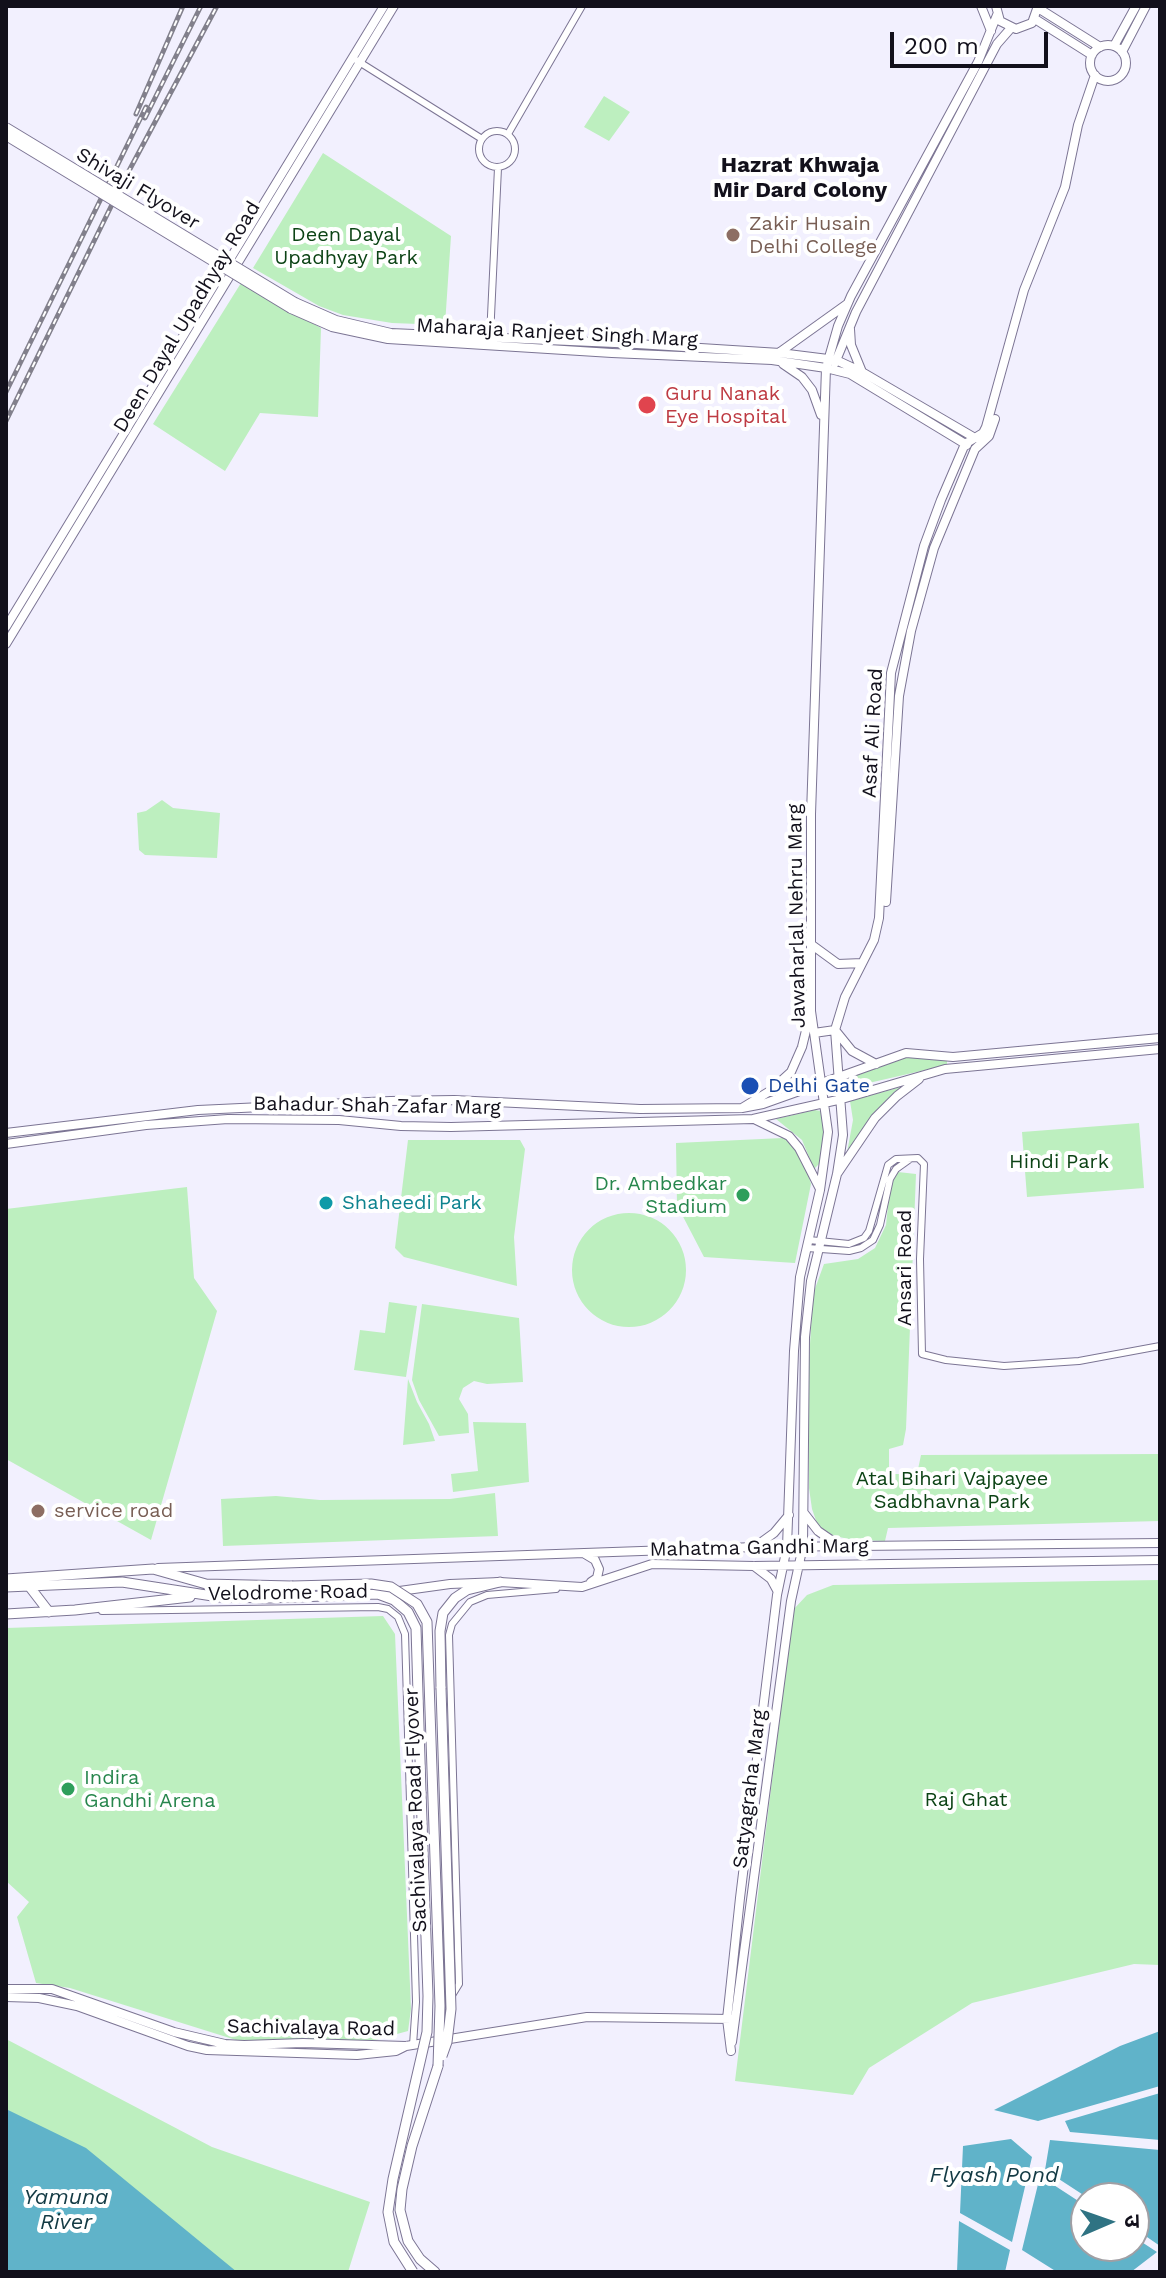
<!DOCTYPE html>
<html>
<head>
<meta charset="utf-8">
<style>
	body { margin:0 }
	#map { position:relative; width:1166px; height:2278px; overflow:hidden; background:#f2f0fe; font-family:"Work Sans","Noto Sans Devanagari",sans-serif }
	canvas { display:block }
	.frame { position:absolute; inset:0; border:8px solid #12101b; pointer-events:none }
	.north { position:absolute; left:1070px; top:2182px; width:80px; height:80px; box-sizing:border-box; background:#fff; border:2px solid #a09fa4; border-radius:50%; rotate:88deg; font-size:22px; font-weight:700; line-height:32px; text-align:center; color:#12101b }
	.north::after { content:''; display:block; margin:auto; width:28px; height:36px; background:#2f7383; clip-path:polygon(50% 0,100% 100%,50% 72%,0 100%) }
	.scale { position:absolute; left:890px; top:32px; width:158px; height:36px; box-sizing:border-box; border:4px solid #12101b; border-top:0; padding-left:10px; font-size:24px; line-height:28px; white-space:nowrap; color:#12101b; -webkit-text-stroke:6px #fff; paint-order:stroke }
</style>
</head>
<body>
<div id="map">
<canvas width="1166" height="2278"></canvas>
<div class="frame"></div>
<div class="north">उ</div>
<div class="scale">200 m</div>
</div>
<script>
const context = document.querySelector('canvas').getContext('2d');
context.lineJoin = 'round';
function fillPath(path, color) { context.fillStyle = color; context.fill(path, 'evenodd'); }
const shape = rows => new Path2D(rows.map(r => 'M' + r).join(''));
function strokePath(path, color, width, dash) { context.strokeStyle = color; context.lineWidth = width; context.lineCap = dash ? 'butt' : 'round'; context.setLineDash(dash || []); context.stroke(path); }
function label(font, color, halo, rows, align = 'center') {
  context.font = font + ' "Work Sans",sans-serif'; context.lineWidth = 8; context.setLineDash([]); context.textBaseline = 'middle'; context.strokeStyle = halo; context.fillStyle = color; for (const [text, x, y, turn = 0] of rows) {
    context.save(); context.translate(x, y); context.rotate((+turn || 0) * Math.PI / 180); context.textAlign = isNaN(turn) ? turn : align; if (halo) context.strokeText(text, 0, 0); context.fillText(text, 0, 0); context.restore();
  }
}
fillPath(shape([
	[604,96,630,112,609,141,584,127],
	[323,153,451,236,445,325,392,323,343,315,319,306,253,268],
	[241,283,321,328,318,417,260,413,225,471,153,424],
	[162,800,173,808,220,813,217,858,145,855,139,850,137,813,146,811],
	[911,1054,947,1061,947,1065,847,1088,847,1079,884,1062],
	[901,1087,846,1158,853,1120,850,1101],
	[815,1110,826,1112,822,1161,814,1169,802,1140,776,1119],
	[1139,1123,1144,1188,1027,1197,1022,1132],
	[783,1138,790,1141,807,1171,811,1184,795,1263,704,1257,677,1205,676,1143],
	[408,1140,520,1140,525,1149,514,1237,517,1286,404,1257,395,1248],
	[898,1172,916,1174,906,1429,903,1445,889,1449,889,1474,917,1474,921,1455,1160,1454,1160,1521,888,1528,885,1541,854,1540,834,1536,818,1526,812,1509,809,1488,809,1361,813,1294,824,1264,858,1259,875,1248,886,1225,890,1186],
	[187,1187,194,1278,217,1311,151,1540,6,1459,6,1209],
	'572 1270a57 57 0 1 1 114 0a57 57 0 1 1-114 0Z',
	[389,1302,417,1306,406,1377,354,1370,360,1330,385,1333],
	[422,1304,519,1318,523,1382,487,1384,474,1381,463,1388,459,1399,468,1414,469,1433,439,1436,419,1400,412,1380],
	[408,1379,417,1402,429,1424,435,1441,403,1445],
	[473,1422,526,1423,529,1482,453,1492,451,1474,478,1471],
	[495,1493,498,1536,223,1546,221,1499,276,1496,320,1500,450,1499],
	[1160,1580,1160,1965,1134,1964,972,2003,869,2068,853,2095,735,2081,793,1610,807,1595,833,1585],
	[383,1616,395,1634,411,2009,408,2031,375,2040,236,2040,70,1988,36,1983,17,1917,29,1902,6,1881,6,1628],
	[6,2039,212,2147,370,2202,348,2272,103,2272,6,2212]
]), '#bdefbf');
fillPath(shape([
	[1160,2031,1160,2086,1038,2121,994,2110,1120,2046],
	[1160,2093,1160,2140,1070,2132,1065,2121],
	[6,2109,86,2148,237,2272,6,2272],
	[1011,2139,1032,2157,1012,2242,960,2213,963,2146],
	[1050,2140,1160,2150,1160,2246,1134,2228,1134,2198,1088,2198,1045,2170],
	[1040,2176,1086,2206,1086,2246,1134,2246,1134,2237,1157,2252,1131,2272,1057,2272,1022,2250],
	[959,2221,1010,2250,1005,2272,957,2272]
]), '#60b3c9');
const minor = shape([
	[356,60,482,139],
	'479 149a18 18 0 1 1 36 0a18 18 0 1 1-36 0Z',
	[508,134,582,6],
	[490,337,498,168],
	[809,1240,849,1244,864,1238,869,1231,888,1165,896,1159,918,1158,924,1164,920,1259,922,1354,946,1360,1004,1366,1079,1361,1160,1346],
	[807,1248,849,1251,861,1248,873,1240,880,1225,890,1179,896,1169,910,1159],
	[102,1611,378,1607,388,1609,398,1617,405,1634,416,2002,413,2045],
	[451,1997,459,1984,449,1635,452,1624,470,1602,487,1595,556,1589]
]);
const major = shape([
	[981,6,991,31],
	[996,6,1000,21,1016,29,1032,23,1038,6],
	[1038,8,1100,47],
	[1035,19,1092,55],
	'1090 63a18 18 0 1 1 36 0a18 18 0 1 1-36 0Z',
	[1114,46,1136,6],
	[1122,52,1146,6],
	[295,302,336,320,391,333,637,344,780,353,836,360,862,372,975,438],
	[291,309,332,327,388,339,612,353,772,360,826,368,850,374,967,445],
	[850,329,851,345,862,372],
	[780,352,847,304],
	[835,363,856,312,997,44,1011,28],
	[783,364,802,377,812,390,821,415],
	[6,627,384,6],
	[6,644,394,6],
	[886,902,899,696,911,631,934,548,975,449,989,436,995,419],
	[812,945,838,964,862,963],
	[814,1033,835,1030,852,1051,876,1064],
	[742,1108,770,1091,791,1072,802,1047,809,1018],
	[756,1120,789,1136,799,1148,820,1189],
	[6,1133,198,1110,390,1101,454,1100,640,1109,742,1108,763,1104,906,1053,953,1057,1160,1038],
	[6,1144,146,1125,228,1119,339,1120,401,1126,451,1127,753,1119,842,1099,945,1069,1160,1049],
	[837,1174,875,1118,897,1096,919,1079],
	[804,1513,818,1531,837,1544],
	[756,1546,774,1533,789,1515],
	[585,1554,595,1560,599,1569,597,1578,591,1582],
	[754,1566,771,1579,777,1590],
	[158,1568,755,1547,1160,1543],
	[378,1594,450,1584,500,1582,582,1587,652,1564,754,1566,1160,1560],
	[6,1989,52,1989,174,2032,225,2044,244,2045,303,2043,406,2046,587,2017,732,2019],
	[6,1997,39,1998,77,2006,188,2046,207,2050,357,2055,396,2051,406,2046],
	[732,2042,791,1601,803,1546,805,1337,811,1281,837,1174,843,1135,835,1030,845,997,874,940,879,918,891,673,924,546,941,500,965,444,983,433,986,427,1024,290,1065,187,1078,125,1095,75],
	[731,2051,727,2019,740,1898,777,1595,787,1547,794,1351,800,1277,820,1190,828,1132,811,1011,811,814,826,368,838,326,851,296,978,62,997,15]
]);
const highway = shape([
	[6,1579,153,1569,206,1584,292,1586],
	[29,1586,49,1612],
	[6,1587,122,1582,219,1597,270,1598,378,1594,394,1600,408,1612,416,1628,421,1792],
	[6,1614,75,1610,190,1597],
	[441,1688,440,1631,443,1613,455,1598,467,1590,500,1582],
	[435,2272,420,2259,408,2241,400,2210,402,2189,412,2146,438,2066]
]);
strokePath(minor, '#7c7594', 8);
strokePath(major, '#7c7594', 10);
strokePath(highway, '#7c7594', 11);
strokePath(minor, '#fff', 6);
strokePath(major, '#fff', 8);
strokePath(highway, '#fff', 9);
const rail = shape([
	[136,114,183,6],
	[145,118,201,6],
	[6,392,146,107],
	[6,421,123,182,217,6]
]);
strokePath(rail, '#82808c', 5);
strokePath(rail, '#fff', 2, [6]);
const majorBridge = shape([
	[6,127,295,302],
	[6,136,291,309]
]);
const highwayBridge = shape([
	[292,1586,371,1584,391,1587,417,1604,427,1622,440,2006,438,2066],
	[441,1688,451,2009,447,2042,442,2056],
	[413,2272,394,2242,388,2212,393,2179,427,2032,428,1996,421,1792]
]);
strokePath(majorBridge, '#7c7594', 10, []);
strokePath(highwayBridge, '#7c7594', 11, []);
strokePath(majorBridge, '#fff', 8);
strokePath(highwayBridge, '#fff', 9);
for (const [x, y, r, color] of [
	[733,235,8,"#8d6e63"],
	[647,405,10,"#e0444e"],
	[750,1086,10,"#1a4fb4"],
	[743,1195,8,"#2e9e5b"],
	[326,1203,8,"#0f9aa8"],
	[38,1511,8,"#8d6e63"],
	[68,1789,8,"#2e9e5b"]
]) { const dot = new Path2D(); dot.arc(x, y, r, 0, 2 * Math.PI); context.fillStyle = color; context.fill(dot); strokePath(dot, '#fff', 3); }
label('20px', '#12101b', '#fff', [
	["Shivaji Flyover",138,189,31],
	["Deen Dayal Upadhyay Road",187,317,-59],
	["Maharaja Ranjeet Singh Marg",557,333,3],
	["Asaf Ali Road",873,733,-87],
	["Jawaharlal Nehru Marg",797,916,-91],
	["Bahadur Shah Zafar Marg",377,1106,1],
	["Ansari Road",905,1268,-90],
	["Mahatma Gandhi Marg",759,1548,-1],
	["Velodrome Road",288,1593,-1],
	["Satyagraha Marg",750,1789,-83],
	["Sachivalaya Road Flyover",416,1810,-92],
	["Sachivalaya Road",311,2028,1]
]);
label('20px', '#785e54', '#fff', [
	["Zakir Husain",749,224],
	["Delhi College",749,247],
	["service road",54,1511]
], 'left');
label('20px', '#0c4315', '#fff', [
	["Deen Dayal",346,235],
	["Upadhyay Park",346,258],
	["Hindi Park",1059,1162],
	["Atal Bihari Vajpayee",952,1479],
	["Sadbhavna Park",952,1502],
	["Raj Ghat",966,1800]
]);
label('20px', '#be3a42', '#fff', [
	["Guru Nanak",665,394],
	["Eye Hospital",665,417]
], 'left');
label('20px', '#164399', '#fff', [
	["Delhi Gate",768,1086]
], 'left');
label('20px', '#27864d', '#fff', [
	["Dr. Ambedkar",727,1184],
	["Stadium",727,1207],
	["Indira",84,1778,"left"],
	["Gandhi Arena",84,1801,"left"]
], 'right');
label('20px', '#0d838f', '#fff', [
	["Shaheedi Park",342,1203]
], 'left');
label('bold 22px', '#12101b', '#fff', [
	["Hazrat Khwaja",800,166],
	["Mir Dard Colony",800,191]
]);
label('italic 22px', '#133a44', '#fff', [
	["Flyash Pond",994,2176],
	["Yamuna",66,2198],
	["River",66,2223]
]);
</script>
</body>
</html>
